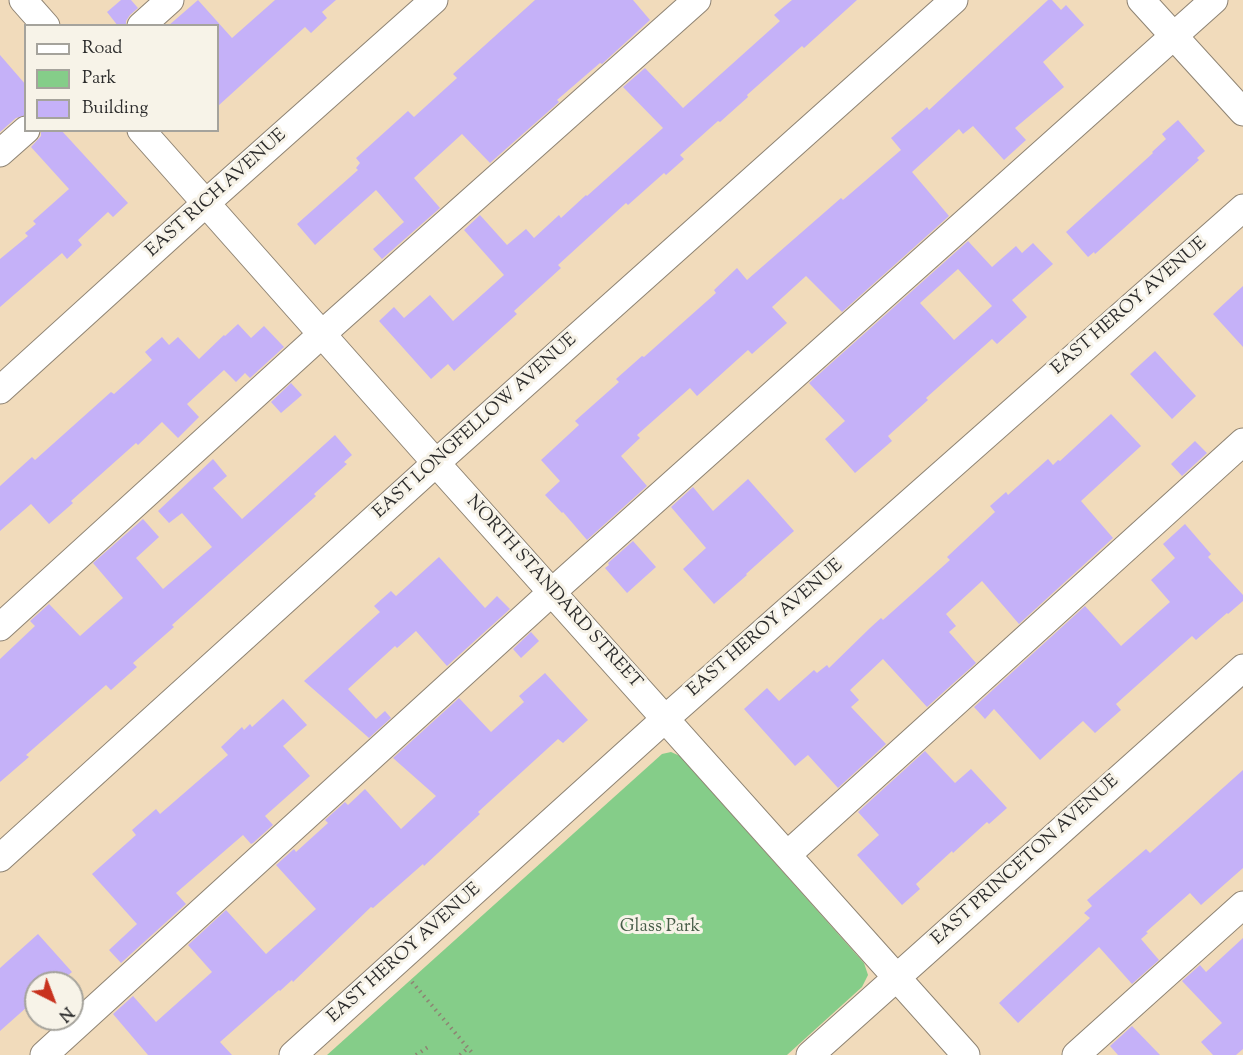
<!DOCTYPE html>
<html>
<head>
<meta charset="utf-8">
<style>
	body { margin:0 }
	#map { position:relative; width:1243px; height:1055px; overflow:hidden; background:#f1dbbb; font-family:"Sorts Mill Goudy",serif }
	canvas { display:block }
	.legend { position:absolute; left:24px; top:24px; width:195px; height:108px; box-sizing:border-box; background:#f7f3e8; border:2px solid #a5a39c; margin:0; padding:8px 10px; list-style:none; font-size:18px; color:#2b2b2b }
	.legend li { display:flex; align-items:center; gap:12px; height:30px }
	.legend b { width:30px; border:2px solid #a5a39c }
	.north { position:absolute; left:24px; top:971px; width:60px; height:60px; box-sizing:border-box; background:#f7f3e8; border:2px solid #a5a39c; border-radius:50%; rotate:138deg; font-size:16px; font-weight:700; line-height:24px; text-align:center; color:#2b2b2b }
	.north::after { content:''; display:block; margin:auto; width:21px; height:27px; background:#c8321e; clip-path:polygon(50% 0,100% 100%,50% 72%,0 100%) }
</style>
</head>
<body>
<div id="map">
<canvas width="1243" height="1055"></canvas>
<ul class="legend">
<li><b style="height:8px;background:#fff"></b>Road</li>
<li><b style="height:16px;background:#85cd89"></b>Park</li>
<li><b style="height:16px;background:#c5b1f8"></b>Building</li>
</ul>
<div class="north">N</div>
</div>
<script>
const context = document.querySelector('canvas').getContext('2d');
context.lineJoin = 'round';
function fillPath(path, color) { context.fillStyle = color; context.fill(path, 'evenodd'); }
const shape = rows => new Path2D(rows.map(r => 'M' + r).join(''));
function strokePath(path, color, width, dash) { context.strokeStyle = color; context.lineWidth = width; context.lineCap = dash ? 'butt' : 'round'; context.setLineDash(dash || []); context.stroke(path); }
function label(font, color, halo, rows, align = 'center') {
  context.font = font + ' "Sorts Mill Goudy",serif'; context.lineWidth = 6; context.setLineDash([]); context.textBaseline = 'middle'; context.strokeStyle = halo; context.fillStyle = color; for (const [text, x, y, turn = 0] of rows) {
    context.save(); context.translate(x, y); context.rotate((+turn || 0) * Math.PI / 180); context.textAlign = isNaN(turn) ? turn : align; if (halo) context.strokeText(text, 0, 0); context.fillText(text, 0, 0); context.restore();
  }
}
fillPath(shape([
	[671,752,680,756,864,963,868,975,862,987,787,1055,327,1055,662,754]
]), '#85cd89');
fillPath(shape([
	[121,0,131,0,138,8,130,15,126,21,126,26,118,26,107,12],
	[198,0,232,38,275,0,336,0,322,12,327,18,311,33,305,27,218,106,218,26,168,26],
	[535,0,633,0,650,20,602,64,600,63,557,100,559,102,490,163,462,134,414,178,440,208,382,259,373,249,404,222,376,190,315,245,297,224,358,170,356,168,360,163,356,158,408,111,414,117,457,78,453,74],
	[792,0,857,0,804,48,802,46,747,95,748,97,720,122,718,121,680,155,684,159,666,175,664,173,628,205,626,203,558,265,561,268,514,311,517,314,454,371,448,364,431,379,379,321,394,307,404,318,430,295,453,321,504,275,464,230,480,215,507,245,526,229,534,238,559,215,561,218,586,195,587,196,663,128,623,87,645,68,683,108,780,21,774,15],
	[1048,0,1052,0,1061,10,1066,5,1084,25,1043,62,1064,87,1015,128,1026,140,1004,160,973,126,963,134,959,129,912,172,949,216,842,312,806,276,772,307,787,323,752,354,748,350,697,396,690,388,637,435,640,438,621,456,647,486,587,540,563,512,562,513,545,495,560,481,541,460,579,425,575,421,619,382,616,379,642,356,644,357,716,293,714,290,737,268,747,280,841,198,843,200,901,150,891,138,927,107,929,110],
	[0,55,26,85,26,115,16,118,0,132],
	[1178,120,1205,151,1197,158,1199,160,1122,230,1095,254,1094,252,1088,257,1066,232,1153,153,1152,152,1166,139,1162,134],
	[41,130,61,130,128,203,113,217,108,212,78,240,82,245,67,259,62,253,0,307,0,259,28,236,25,233,36,224,33,221,69,189,31,147,41,136],
	[968,241,992,267,1016,246,1022,253,1033,243,1053,264,1012,300,1027,317,997,344,992,339,926,398,928,400,888,436,892,441,855,473,825,439,845,421,809,383],
	[958,269,992,306,954,340,920,303],
	[1243,286,1243,347,1213,314],
	[238,324,251,338,264,326,284,347,250,378,245,373,236,382,224,370,187,404,199,417,178,438,162,422,138,445,136,443,71,501,73,503,49,524,31,504,0,531,0,486,32,457,35,460,111,392,114,394,152,360,145,352,162,337,169,345,178,337,199,359,224,335,225,336],
	[1155,351,1196,396,1172,419,1130,374],
	[291,383,302,395,281,413,271,402],
	[1111,414,1141,446,1081,501,1113,538,1019,624,982,581,946,614,956,626,949,632,976,663,927,707,883,659,850,690,859,700,851,707,886,744,838,788,808,755,795,766,744,709,767,688,779,701,814,670,817,673,827,665,829,668,870,628,881,618,883,620,950,560,947,557,995,512,990,506,1006,492,1008,495,1048,459,1053,465,1058,460,1060,461],
	[335,435,352,455,344,462,347,464,314,494,316,496,172,625,174,627,133,663,137,667,111,690,106,685,26,755,29,757,0,782,0,659,35,626,30,621,49,604,80,636,123,598,93,563,143,519,159,537,136,558,163,589,212,547,182,513,169,523,158,511,213,459,227,476,213,488,242,519],
	[1195,441,1207,453,1182,476,1171,464],
	[748,479,794,531,746,574,747,575,714,604,683,569,706,548,671,507,693,487,713,511],
	[1185,524,1211,554,1208,557,1243,595,1243,601,1228,614,1227,613,1196,640,1192,636,1116,704,1121,710,1095,733,1083,721,1040,760,994,709,985,719,974,707,1085,606,1121,646,1170,602,1151,580,1175,558,1163,544],
	[633,541,656,567,627,593,605,568,609,565,608,563],
	[439,557,485,608,497,596,510,609,447,666,416,631,397,648,395,646,348,689,376,719,385,711,391,718,369,738,304,681,380,612,374,606,391,591,396,596],
	[531,632,539,641,521,658,513,649],
	[545,673,588,720,563,743,558,739,478,812,480,814,424,866,423,864,373,908,371,907,293,982,292,980,280,991,279,990,220,1042,232,1055,148,1055,113,1014,133,996,156,1022,212,972,188,945,226,910,266,954,316,909,276,865,294,849,296,852,328,823,325,820,345,802,348,805,365,789,401,829,436,796,393,758,459,698,491,732,524,702,519,696],
	[283,699,307,725,283,746,310,776,265,816,273,825,253,843,251,844,243,835,176,893,186,904,121,963,109,950,137,924,92,874,136,835,132,830,156,809,160,814,228,755,221,747,242,727,244,730,250,724,252,727],
	[925,751,955,783,971,769,1007,808,989,824,987,822,953,853,952,851,916,884,920,889,902,905,857,855,879,835,858,812],
	[1243,770,1243,868,1201,905,1190,893,1146,932,1148,933,1141,939,1159,960,1132,984,1099,947,1018,1023,999,1003,1090,918,1084,913,1092,906,1087,900,1146,849,1150,853],
	[38,934,72,972,59,983,36,983,36,999,0,1031,0,968],
	[1243,938,1243,1049,1236,1055,1213,1055,1201,1042,1222,1023,1182,981,1200,965,1206,972],
	[1132,1026,1160,1055,1118,1055,1110,1046]
]), '#c5b1f8');
const minor = shape([
	[23,0,46,26],
	[1141,0,1243,112],
	[141,26,170,0],
	[141,130,436,463,966,1055],
	[0,153,26,130],
	[0,390,206,203,434,0],
	[0,627,322,334,697,0],
	[787,855,1243,442],
	[0,858,436,463,954,0],
	[44,1055,552,592,1214,0],
	[293,1055,665,719,1243,208],
	[810,1055,1243,668],
	[1076,1055,1243,905]
]);
strokePath(minor, '#8e8373', 29);
strokePath(shape([
	[412,982,474,1055],
	[416,1055,428,1047],
	[460,1055,468,1048]
]), '#8e8373', 4, [1.5, 4.5]);
strokePath(minor, '#fff', 27);
label('18px', '#2b2b2b', '#f7f3e8', [
	["EAST RICH AVENUE",217,194,-42],
	["EAST HEROY AVENUE",1130,307,-41],
	["EAST LONGFELLOW AVENUE",476,427,-42],
	["NORTH STANDARD STREET",553,593,48],
	["EAST HEROY AVENUE",766,629,-41],
	["EAST PRINCETON AVENUE",1026,861,-42],
	["EAST HEROY AVENUE",405,954,-42]
]);
label('18px', '#465c47', '#f7f3e8', [
	["Glass Park",660,928]
]);
</script>
</body>
</html>
